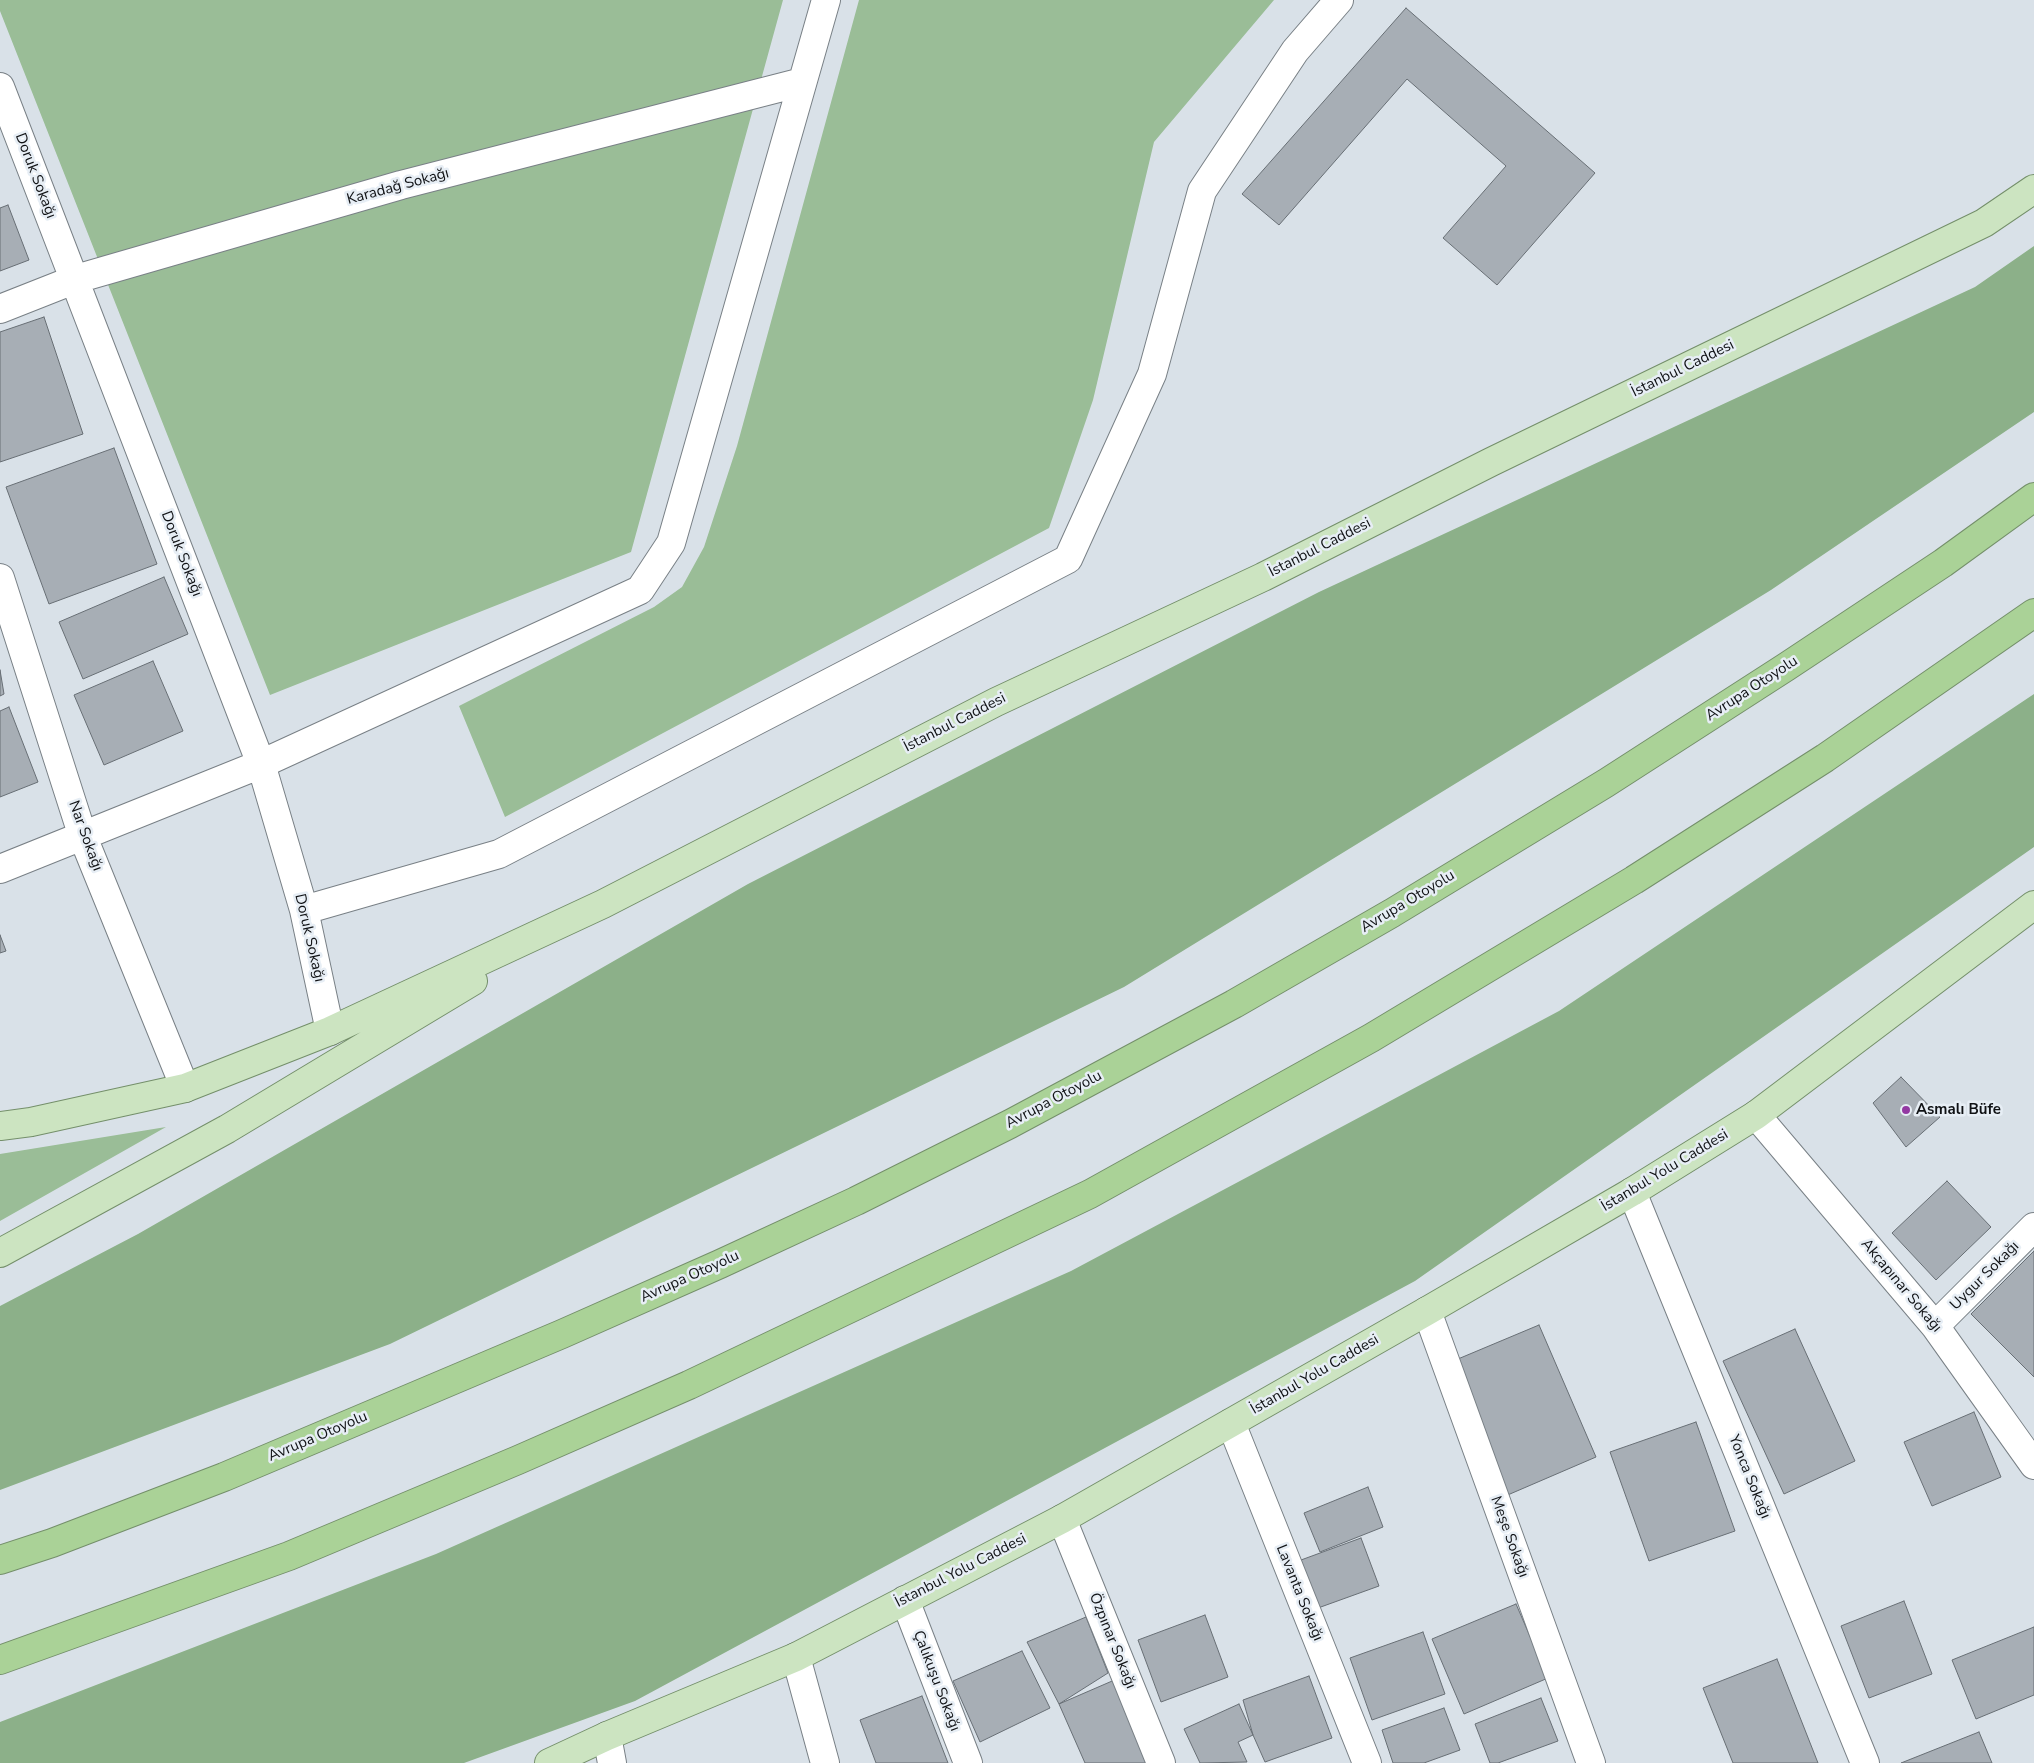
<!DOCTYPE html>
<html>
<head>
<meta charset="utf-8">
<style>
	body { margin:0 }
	canvas { display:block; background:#d9e1e8 }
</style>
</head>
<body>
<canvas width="2034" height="1763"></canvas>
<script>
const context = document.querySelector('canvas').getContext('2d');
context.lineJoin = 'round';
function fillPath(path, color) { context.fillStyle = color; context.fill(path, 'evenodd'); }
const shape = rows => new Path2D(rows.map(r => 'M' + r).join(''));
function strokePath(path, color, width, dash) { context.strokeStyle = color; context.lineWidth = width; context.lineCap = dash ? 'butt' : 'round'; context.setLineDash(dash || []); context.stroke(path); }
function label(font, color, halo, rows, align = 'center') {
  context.font = font + ' "Nunito Sans",sans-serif'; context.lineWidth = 5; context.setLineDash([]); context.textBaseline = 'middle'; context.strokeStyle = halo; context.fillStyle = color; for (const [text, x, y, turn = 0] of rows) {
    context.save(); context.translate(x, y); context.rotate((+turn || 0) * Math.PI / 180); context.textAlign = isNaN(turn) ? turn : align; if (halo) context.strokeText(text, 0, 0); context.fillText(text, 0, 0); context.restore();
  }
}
fillPath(shape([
	[0,0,783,0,631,552,270,695,0,11],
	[859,0,1274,0,1154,142,1093,400,1049,528,505,817,459,706,654,607,682,587,704,547,737,446],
	[166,1127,0,1221,0,1154]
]), '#9abd97');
fillPath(shape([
	[2034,246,2034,412,1771,590,1124,987,390,1344,0,1490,0,1306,138,1234,748,884,1319,592,1975,287],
	[2034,694,2034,847,1415,1281,635,1701,464,1763,0,1763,0,1722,436,1554,1071,1271,1559,1011]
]), '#8cb089');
const building = shape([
	[1406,8,1595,173,1497,285,1443,238,1506,166,1407,79,1279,225,1242,194,1406,8],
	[8,205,29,260,0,271,0,208,8,205],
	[44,317,83,434,0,462,0,332,44,317],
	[114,448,157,564,49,604,6,487,114,448],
	[164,577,188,634,83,679,59,622,164,577],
	[153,661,183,731,104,765,74,695,153,661],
	[0,670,4,694,0,696,0,670],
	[9,707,38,782,0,797,0,711,9,707],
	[0,935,6,951,0,953,0,935],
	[1901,1077,1940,1117,1906,1147,1873,1103,1901,1077],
	[1947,1181,1991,1227,1936,1280,1892,1233,1947,1181],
	[2034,1251,2034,1377,1971,1314,2034,1251],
	[1539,1325,1596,1457,1503,1497,1446,1364,1539,1325],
	[1795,1329,1855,1461,1784,1494,1723,1361,1795,1329],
	[1974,1412,2001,1477,1932,1506,1904,1442,1974,1412],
	[1696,1422,1735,1531,1649,1561,1610,1452,1696,1422],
	[1368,1487,1383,1527,1320,1552,1304,1513,1368,1487],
	[1361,1538,1379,1586,1318,1608,1301,1560,1361,1538],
	[1904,1601,1932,1674,1869,1698,1841,1626,1904,1601],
	[1516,1604,1548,1678,1464,1714,1432,1639,1516,1604],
	[1205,1615,1228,1677,1161,1702,1138,1640,1205,1615],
	[1086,1617,1108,1673,1059,1704,1027,1642,1086,1617],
	[2034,1627,2034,1695,1976,1719,1952,1660,2034,1627],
	[1423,1632,1445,1694,1372,1720,1350,1658,1423,1632],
	[1022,1651,1050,1708,980,1742,953,1681,1022,1651],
	[1777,1659,1818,1763,1733,1763,1703,1688,1777,1659],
	[1126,1675,1161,1763,1085,1763,1059,1704,1126,1675],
	[1309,1676,1332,1738,1265,1762,1253,1735,1243,1700,1309,1676],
	[922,1696,948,1763,876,1763,860,1720,922,1696],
	[1541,1698,1558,1741,1498,1763,1490,1763,1475,1724,1541,1698],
	[1239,1704,1253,1735,1238,1742,1247,1762,1200,1763,1184,1729,1239,1704],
	[1444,1708,1460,1750,1424,1763,1393,1763,1382,1730,1444,1708],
	[1979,1732,1992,1763,1901,1763,1979,1732]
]);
fillPath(building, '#a7aeb5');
strokePath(building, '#686f75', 1);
const minor = shape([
	[0,87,261,764,304,910,330,1031],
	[0,309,76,279,401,185,802,82],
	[0,578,83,837,185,1088],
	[0,869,261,764,640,590,671,543,826,0],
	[304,910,499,854,1068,559,1152,374,1202,191,1295,51,1339,0],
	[1756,1115,1935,1326,2034,1465],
	[1632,1192,1865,1763],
	[1427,1311,1591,1763],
	[1935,1326,2034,1227],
	[1231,1423,1367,1763],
	[1062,1519,1161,1763],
	[905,1600,968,1763],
	[796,1657,825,1763],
	[607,1736,612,1763]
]);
const major = shape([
	[0,1126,31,1122,185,1088,330,1031,603,904,996,702,1263,577,1491,462,1984,223,2034,189],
	[0,1253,227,1129,473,981],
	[549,1763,607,1736,796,1657,1062,1519,1427,1311,1632,1192,1756,1115,2034,905]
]);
const highway = shape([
	[0,1560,52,1543,224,1477,562,1334,720,1264,856,1201,1010,1124,1234,1004,1392,913,1606,783,1786,667,1943,563,2034,497],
	[0,1660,289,1556,518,1460,689,1385,1090,1194,1371,1038,1634,880,1825,758,2034,613]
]);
strokePath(minor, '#798086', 30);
strokePath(major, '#748f6a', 30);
strokePath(highway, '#748f6a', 30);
strokePath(minor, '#fff', 28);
strokePath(major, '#cce4c1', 28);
strokePath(highway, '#aad297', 28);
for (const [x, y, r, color] of [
	[1906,1110,5,"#9338a2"]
]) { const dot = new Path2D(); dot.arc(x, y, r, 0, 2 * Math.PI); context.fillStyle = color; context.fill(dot); strokePath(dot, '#e7eef5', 2); }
label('15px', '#101215', '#e7eef5', [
	["Doruk Sokağı",35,176,69],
	["Karadağ Sokağı",398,187,-15],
	["İstanbul Caddesi",1683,369,-26],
	["İstanbul Caddesi",1320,548,-27],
	["Doruk Sokağı",181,554,69],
	["Avrupa Otoyolu",1752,689,-33],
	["İstanbul Caddesi",955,723,-27],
	["Nar Sokağı",85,836,70],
	["Avrupa Otoyolu",1408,902,-31],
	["Doruk Sokağı",309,938,77],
	["Avrupa Otoyolu",1054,1100,-28],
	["İstanbul Yolu Caddesi",1665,1171,-31],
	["Uygur Sokağı",1985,1276,-45],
	["Avrupa Otoyolu",690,1277,-24],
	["Akçapınar Sokağı",1901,1286,50],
	["İstanbul Yolu Caddesi",1315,1375,-30],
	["Avrupa Otoyolu",318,1437,-23],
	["Yonca Sokağı",1749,1477,68],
	["Meşe Sokağı",1509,1537,70],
	["İstanbul Yolu Caddesi",961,1571,-27],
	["Lavanta Sokağı",1299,1593,68],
	["Özpınar Sokağı",1112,1641,68],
	["Çalıkuşu Sokağı",936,1681,69]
]);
label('bold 15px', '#101215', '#e7eef5', [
	["Asmalı Büfe",1916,1110]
], 'left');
</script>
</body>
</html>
